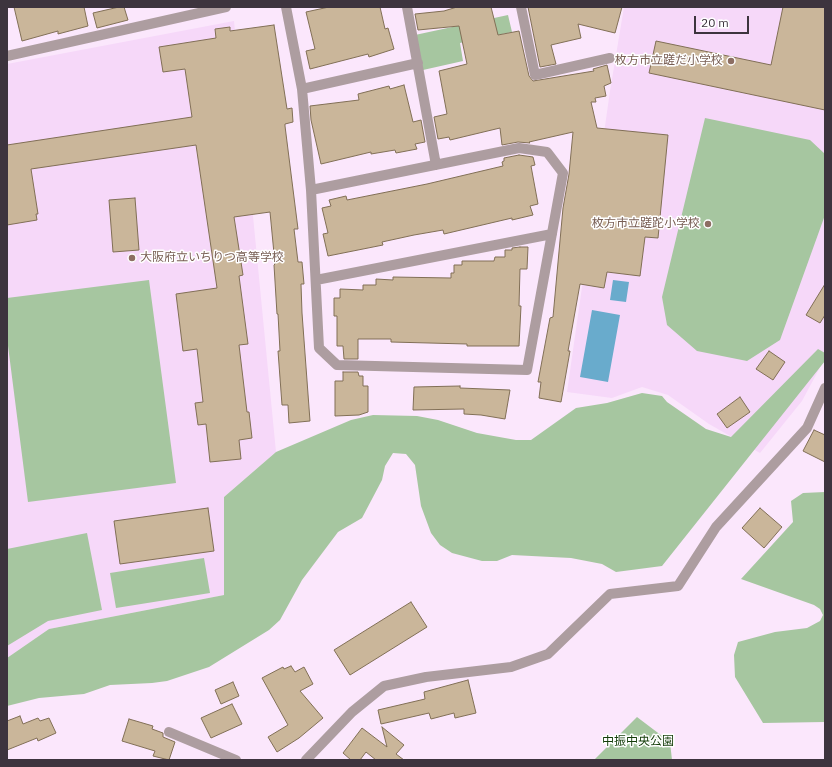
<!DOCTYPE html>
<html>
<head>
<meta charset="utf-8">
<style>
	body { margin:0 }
	#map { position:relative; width:832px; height:767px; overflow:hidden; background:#fbe7fc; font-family:"IBM Plex Sans",sans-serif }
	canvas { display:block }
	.frame { position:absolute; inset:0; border:8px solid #3d343e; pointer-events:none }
	.scale { position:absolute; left:694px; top:16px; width:55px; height:18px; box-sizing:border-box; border:2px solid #3d343e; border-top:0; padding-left:5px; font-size:12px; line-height:14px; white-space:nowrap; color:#3d343e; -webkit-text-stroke:3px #fff; paint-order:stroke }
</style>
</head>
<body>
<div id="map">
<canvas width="832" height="767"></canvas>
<div class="frame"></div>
<div class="scale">20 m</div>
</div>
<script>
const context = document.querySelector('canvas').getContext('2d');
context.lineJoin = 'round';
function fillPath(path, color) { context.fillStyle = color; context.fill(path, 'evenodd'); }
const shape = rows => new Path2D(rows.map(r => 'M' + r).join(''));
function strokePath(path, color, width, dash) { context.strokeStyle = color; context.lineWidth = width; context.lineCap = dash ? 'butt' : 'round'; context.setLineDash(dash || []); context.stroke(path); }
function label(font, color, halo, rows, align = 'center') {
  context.font = font + ' "IBM Plex Sans","Noto Sans JP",sans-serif'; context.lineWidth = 3; context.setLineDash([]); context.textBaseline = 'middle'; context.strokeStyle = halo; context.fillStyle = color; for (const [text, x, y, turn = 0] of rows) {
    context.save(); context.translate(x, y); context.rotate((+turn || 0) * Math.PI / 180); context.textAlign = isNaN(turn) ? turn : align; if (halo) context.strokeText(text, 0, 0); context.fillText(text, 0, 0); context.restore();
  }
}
fillPath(shape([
	[624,7,825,7,825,358,802,401,760,453,709,424,668,395,642,387,612,398,567,392,610,91],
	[234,21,276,452,224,497,224,595,49,629,7,658,7,64]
]), '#f6d8f9');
fillPath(shape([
	[508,15,512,32,460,43,463,61,423,70,415,35],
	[705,118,810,140,825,154,825,215,780,340,747,361,697,351,667,325,662,297],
	[149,280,176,483,28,502,7,338,7,298],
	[818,349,825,353,825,361,662,566,616,572,602,564,571,558,512,555,497,561,482,561,452,553,440,545,431,533,421,506,415,465,406,454,393,453,385,466,382,480,362,518,338,532,302,580,280,620,269,630,209,667,167,681,152,683,110,685,84,694,39,698,7,706,7,658,49,629,224,595,224,497,276,452,351,420,373,415,417,416,438,420,477,433,516,440,531,440,576,408,607,403,642,393,662,396,667,402,706,429,731,437],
	[825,492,825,722,763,723,735,677,734,655,738,642,775,632,807,628,820,621,823,615,820,609,814,605,741,579,793,522,791,501,803,493],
	[87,533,102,610,48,621,7,646,7,549],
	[204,558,210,593,116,608,110,573],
	[637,717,670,742,672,760,594,760]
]), '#a6c6a0');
fillPath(shape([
	[613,280,629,282,626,302,610,300],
	[592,310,620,315,608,382,580,377]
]), '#69abcc');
const building = shape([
	[14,7,84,7,88,26,58,34,58,31,22,41,14,7],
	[119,7,124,7,128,20,97,28,93,13,119,7],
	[329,7,380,7,385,29,388,28,394,49,369,57,368,54,310,69,306,51,315,49,306,12,329,7],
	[457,7,491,7,498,35,519,31,529,76,533,81,594,71,593,69,607,65,611,83,604,86,606,96,595,98,596,102,591,102,597,128,668,135,658,238,645,237,640,276,607,272,604,288,580,284,568,351,570,351,561,402,539,398,541,382,538,382,550,318,553,317,563,208,569,174,573,132,529,142,530,143,518,142,502,145,500,128,450,140,449,137,438,139,434,117,447,114,439,71,467,64,459,26,418,30,415,14,444,11,457,7],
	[528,7,622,7,615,33,578,24,581,38,551,45,556,64,540,67,528,7],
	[783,7,825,7,825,110,649,73,656,41,771,65,783,7],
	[274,25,287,109,292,108,293,122,285,124,285,126,298,229,294,229,298,262,302,262,304,284,301,284,302,313,310,421,289,423,288,405,282,405,278,351,280,351,278,314,277,314,274,265,275,264,270,212,234,217,243,275,239,276,248,344,239,345,247,412,249,412,252,438,239,440,241,459,210,462,206,424,198,425,195,403,203,402,197,349,183,351,176,294,217,288,196,145,31,169,38,214,36,214,37,220,7,225,7,145,192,117,185,69,163,72,159,47,216,38,215,29,230,27,230,31,274,25],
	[404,85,413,122,421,120,425,142,415,144,417,149,396,153,395,150,371,154,371,152,321,164,311,120,310,106,359,100,358,94,389,86,390,89,404,85],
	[519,155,533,157,535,165,531,166,538,204,530,206,533,215,512,220,512,218,444,234,443,230,414,235,382,242,383,245,328,256,323,234,328,233,322,208,331,206,329,200,346,196,347,200,427,184,503,166,502,162,504,161,504,158,519,155],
	[135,198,139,250,113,252,109,200,135,198],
	[520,247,528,247,527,269,520,269,519,306,521,306,519,346,467,346,467,344,391,342,391,339,358,339,358,359,344,359,343,346,337,346,337,316,334,316,334,298,340,298,340,289,363,290,363,285,376,285,376,279,393,280,393,277,451,278,451,273,454,273,454,265,462,265,462,261,494,261,495,257,505,257,505,250,512,250,512,248,520,247],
	[825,284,825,315,820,323,806,315,825,284],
	[769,351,785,362,773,380,756,369,769,351],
	[343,372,358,372,359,376,363,376,363,386,368,386,368,412,359,415,335,416,335,381,343,381,343,372],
	[460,386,460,388,510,390,505,419,481,415,464,414,464,409,413,410,414,387,460,386],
	[740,397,750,412,727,428,717,414,740,397],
	[814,430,825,435,825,462,803,451,814,430],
	[208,508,214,551,120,564,114,521,208,508],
	[760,508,782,527,764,548,742,528,760,508],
	[411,602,427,627,350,675,334,650,411,602],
	[291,666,295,672,304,667,313,684,300,691,323,718,299,738,277,752,268,737,288,725,262,678,283,667,284,669,291,666],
	[468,680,476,713,455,718,454,713,431,719,429,713,381,724,378,710,425,699,424,692,468,680],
	[233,682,239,696,221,704,215,690,233,682],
	[232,704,242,724,211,738,201,718,232,704],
	[20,716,23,724,38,718,40,721,49,718,56,733,38,741,37,738,7,750,7,721,20,716],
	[129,719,153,726,152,729,163,733,163,737,175,742,169,760,153,756,155,751,122,741,129,719],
	[382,727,404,745,396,754,404,760,376,760,366,752,360,760,351,760,343,753,362,728,387,747,382,727]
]);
fillPath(building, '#cab69a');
strokePath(building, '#816f56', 1);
strokePath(shape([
	[286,7,302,89,311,190,319,348,337,365,527,370,563,173,547,152,519,148,311,190],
	[407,7,436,165],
	[521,7,535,75,610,58],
	[7,56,226,7],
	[302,89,418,63],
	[316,280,552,234],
	[169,732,236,760],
	[306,760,352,712,384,686,426,677,511,667,548,654,610,594,678,586,716,527,807,428,825,388]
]), '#ad9da0', 10);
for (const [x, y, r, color] of [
	[731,61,4,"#8d6e63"],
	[708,224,4,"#8d6e63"],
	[132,258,4,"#8d6e63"]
]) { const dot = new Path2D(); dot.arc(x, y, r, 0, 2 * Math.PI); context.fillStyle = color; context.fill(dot); strokePath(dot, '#fff', 1.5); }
label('12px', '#785e54', '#fff', [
	["枚方市立蹉だ小学校",723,61],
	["枚方市立蹉跎小学校",700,224],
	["大阪府立いちりつ高等学校",140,258,"left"]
], 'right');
label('12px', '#143d0a', '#fff', [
	["中振中央公園",638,742]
]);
</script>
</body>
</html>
